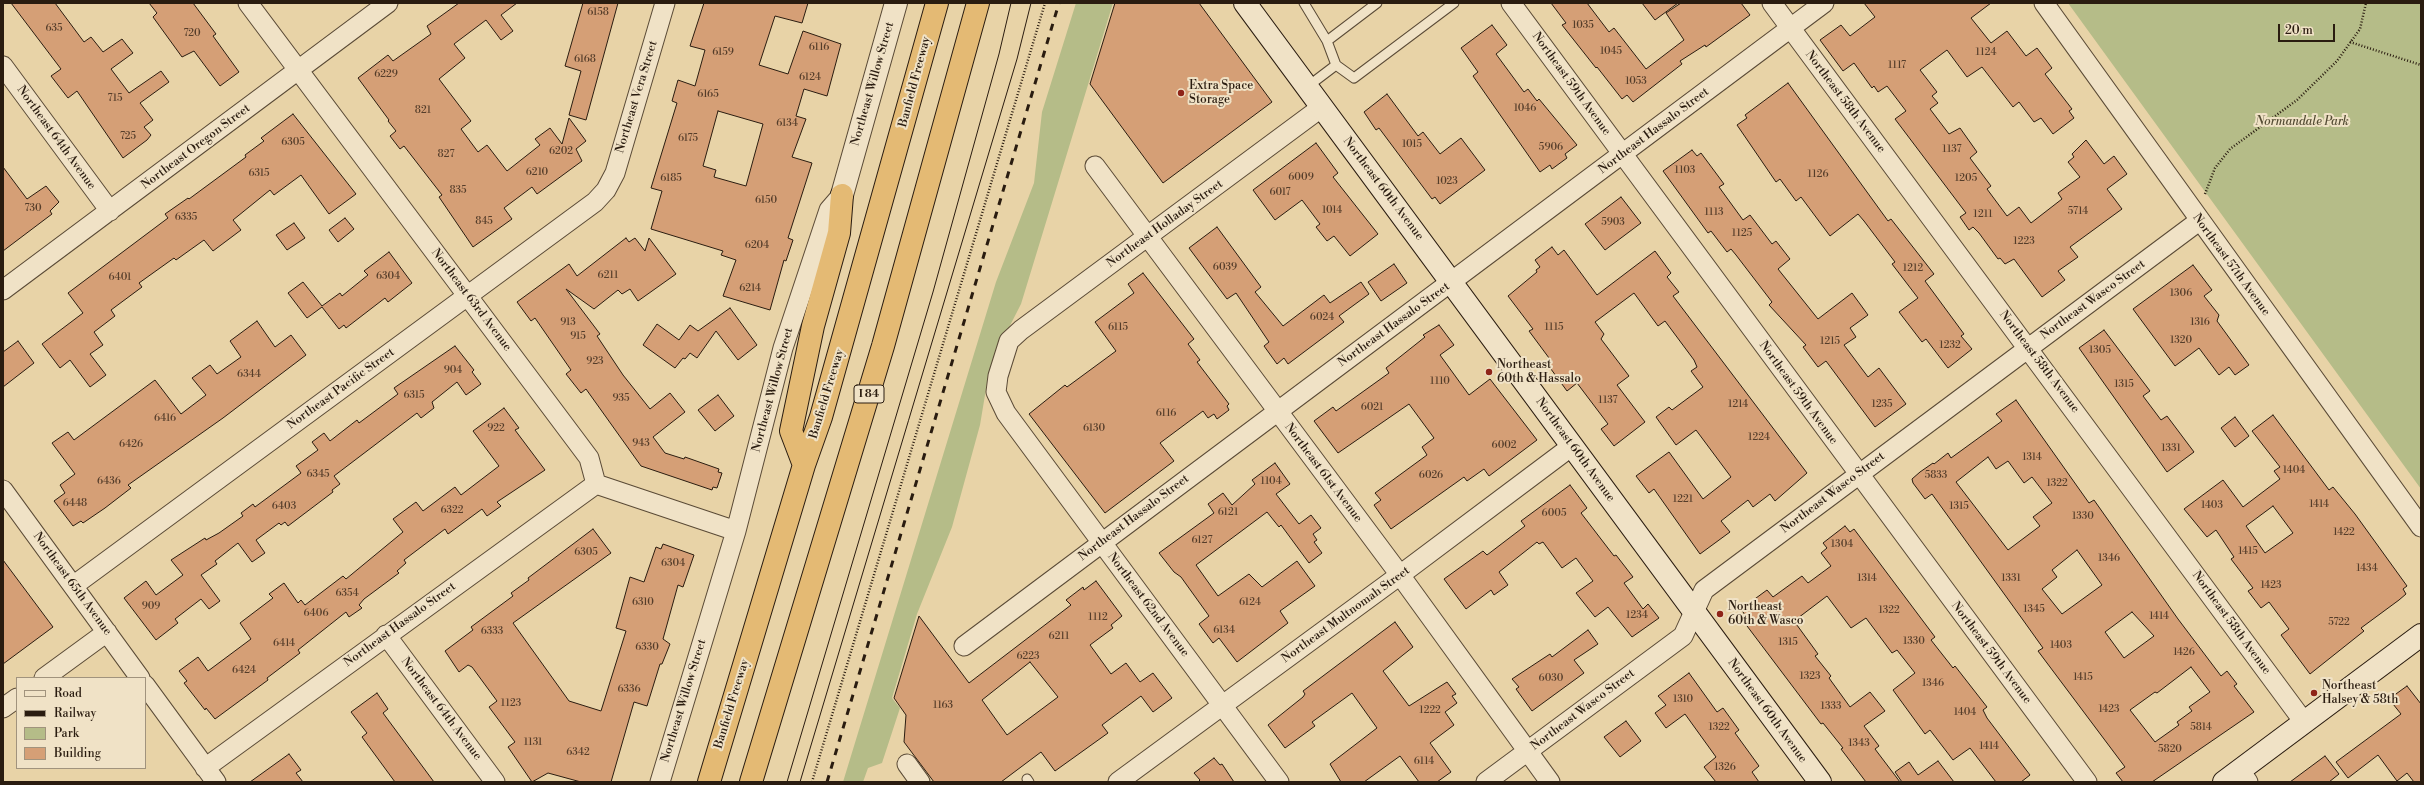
<!DOCTYPE html>
<html>
<head>
<meta charset="utf-8">
<style>
	body { margin:0 }
	#map { position:relative; width:2424px; height:785px; overflow:hidden; background:#e8d3a7; font-family:"Libre Bodoni",serif }
	canvas { display:block }
	.frame { position:absolute; inset:0; border:4px solid #2a1c10; pointer-events:none }
	.legend { position:absolute; left:16px; top:677px; width:130px; height:92px; box-sizing:border-box; background:#f0e2c6; border:1px solid #a1937d; margin:0; padding:5px 7px; list-style:none; font-size:12px; color:#2a1c10 }
	.legend li { display:flex; align-items:center; gap:8px; height:20px }
	.legend b { width:20px; border:1px solid #a1937d }
	.scale { position:absolute; left:2278px; top:24px; width:57px; height:18px; box-sizing:border-box; border:2px solid #2a1c10; border-top:0; padding-left:5px; font-size:12px; line-height:14px; white-space:nowrap; color:#2a1c10; -webkit-text-stroke:3px #f0e2c6; paint-order:stroke }
</style>
</head>
<body>
<div id="map">
<canvas width="2424" height="785"></canvas>
<div class="frame"></div>
<ul class="legend">
<li><b style="height:5px;background:#f0e2c6"></b>Road</li>
<li><b style="height:5px;background:#2a1c10"></b>Railway</li>
<li><b style="height:11px;background:#b5bc88"></b>Park</li>
<li><b style="height:11px;background:#d59f76"></b>Building</li>
</ul>
<div class="scale">20 m</div>
</div>
<script>
const context = document.querySelector('canvas').getContext('2d');
context.lineJoin = 'round';
function fillPath(path, color) { context.fillStyle = color; context.fill(path, 'evenodd'); }
const shape = rows => new Path2D(rows.map(r => 'M' + r).join(''));
function strokePath(path, color, width, dash) { context.strokeStyle = color; context.lineWidth = width; context.lineCap = dash ? 'butt' : 'round'; context.setLineDash(dash || []); context.stroke(path); }
function label(font, color, halo, rows, align = 'center') {
  context.font = font + ' "Libre Bodoni",serif'; context.lineWidth = 4; context.setLineDash([]); context.textBaseline = 'middle'; context.strokeStyle = halo; context.fillStyle = color; for (const [text, x, y, turn = 0] of rows) {
    context.save(); context.translate(x, y); context.rotate((+turn || 0) * Math.PI / 180); context.textAlign = isNaN(turn) ? turn : align; if (halo) context.strokeText(text, 0, 0); context.fillText(text, 0, 0); context.restore();
  }
}
fillPath(shape([
	[1076,3,1113,3,1021,304,995,355,988,377,980,425,952,527,917,614,892,698,900,708,882,763,868,768,863,782,843,782,996,282,1034,183,1042,112],
	[2068,3,2421,3,2421,489]
]), '#b5bc88');
const building = shape([
	[11,3,55,3,84,42,91,37,103,52,122,39,133,53,111,69,129,93,161,71,169,82,140,103,153,120,144,127,151,135,147,140,123,158,77,91,68,98,51,76,61,69,11,3],
	[149,3,193,3,216,34,213,36,239,72,220,86,194,51,182,57,153,17,157,13,149,3],
	[459,3,517,3,501,15,513,31,501,40,486,20,454,44,465,58,439,79,471,121,461,129,478,152,487,145,507,171,540,145,535,139,550,128,562,144,569,118,586,141,576,149,582,161,537,194,532,187,504,208,512,219,473,247,439,197,442,195,404,146,400,149,390,136,396,131,388,121,389,120,358,78,388,55,393,61,431,34,427,26,459,3],
	[583,3,618,3,586,120,569,115,581,71,565,66,583,3],
	[704,3,808,3,802,23,775,16,759,65,788,74,803,31,841,44,827,96,804,89,796,116,806,119,792,157,812,163,788,238,793,240,786,261,784,260,770,310,723,296,736,260,721,255,723,251,651,229,662,191,651,188,677,103,672,101,678,80,695,86,705,50,690,46,704,3],
	[718,111,763,124,746,186,714,177,716,170,703,166,718,111],
	[1115,3,1199,3,1272,102,1163,183,1090,84,1115,3],
	[1551,3,1587,3,1609,32,1614,28,1646,69,1684,40,1666,13,1681,3,1741,3,1750,15,1706,47,1705,45,1680,61,1682,64,1633,102,1627,95,1622,99,1597,67,1596,68,1562,25,1566,23,1551,3],
	[1642,3,1678,3,1655,20,1642,3],
	[1864,3,1991,3,1971,18,1991,43,2007,31,2026,56,2037,48,2052,68,2045,74,2072,109,2069,111,2074,118,2053,134,2041,118,2034,122,2019,102,2013,107,1982,67,1967,77,1947,50,1920,70,1937,92,1932,96,1938,103,1930,109,1949,134,1960,128,1977,152,1970,158,1991,186,1987,189,2007,216,2019,207,2031,223,2062,199,2058,193,2080,177,2068,162,2074,157,2072,154,2086,140,2104,164,2114,156,2127,174,2107,189,2122,209,2070,247,2078,257,2058,271,2065,280,2042,297,2014,259,2005,264,2000,258,1998,259,1979,233,1973,227,1969,230,1960,217,1966,213,1895,119,1906,111,1887,86,1878,92,1874,86,1872,88,1854,63,1843,71,1820,40,1841,25,1850,36,1875,17,1864,3],
	[1492,25,1507,45,1496,54,1524,92,1528,89,1537,101,1539,99,1577,145,1565,154,1567,158,1552,169,1550,165,1540,172,1473,76,1478,72,1461,48,1492,25],
	[1788,83,1888,221,1891,219,1934,274,1925,281,1964,334,1961,336,1972,349,1948,368,1926,339,1922,342,1899,312,1918,298,1892,264,1895,262,1864,221,1858,214,1830,236,1801,197,1796,201,1780,179,1776,182,1737,125,1747,118,1745,115,1788,83],
	[1387,94,1418,136,1423,132,1440,154,1461,138,1485,170,1440,204,1435,197,1432,199,1379,128,1376,130,1364,112,1387,94],
	[293,114,356,194,329,214,301,175,274,195,270,190,233,220,241,230,213,251,204,240,176,260,174,258,139,283,142,287,111,310,115,316,94,332,103,345,90,354,106,375,90,387,70,360,60,368,42,344,83,313,68,293,168,218,165,214,188,198,189,199,246,157,245,155,264,141,261,138,293,114],
	[1316,143,1338,173,1333,177,1378,234,1350,256,1334,236,1327,241,1316,227,1320,224,1302,200,1275,220,1253,190,1316,143],
	[1692,150,1697,156,1701,153,1724,184,1719,187,1743,220,1750,215,1772,244,1776,241,1790,259,1778,269,1818,319,1852,293,1868,315,1850,328,1856,337,1844,345,1868,377,1879,368,1906,404,1875,427,1826,361,1818,367,1803,347,1806,345,1769,305,1772,302,1736,255,1731,249,1727,252,1711,231,1708,233,1663,171,1692,150],
	[3,167,27,199,46,186,59,202,50,211,52,214,3,251,3,167],
	[1621,197,1641,223,1605,250,1585,224,1621,197],
	[345,218,354,229,338,242,329,230,345,218],
	[294,223,305,238,287,250,276,235,294,223],
	[1217,227,1261,287,1255,292,1283,326,1324,295,1330,303,1361,282,1369,294,1339,316,1344,322,1288,364,1284,358,1277,364,1264,346,1269,342,1236,293,1227,299,1189,248,1217,227],
	[626,238,629,242,635,238,645,251,649,238,676,274,638,301,630,289,622,294,618,290,594,309,566,289,600,334,597,336,623,375,650,409,670,393,685,412,653,437,665,453,684,459,685,457,719,469,718,472,722,473,717,488,713,487,712,490,641,466,586,389,581,393,566,374,571,370,535,318,531,321,517,302,569,264,577,276,626,238],
	[1552,247,1558,255,1564,250,1597,295,1655,251,1671,273,1667,277,1679,292,1673,296,1807,473,1775,501,1770,494,1753,507,1748,500,1721,521,1730,532,1700,554,1654,489,1649,493,1636,476,1669,452,1703,499,1731,477,1696,430,1676,445,1656,417,1669,407,1672,410,1703,387,1691,371,1697,367,1694,360,1665,321,1658,326,1634,293,1595,322,1604,334,1601,339,1629,376,1617,385,1645,422,1614,446,1601,429,1608,424,1577,383,1567,391,1548,365,1552,362,1529,331,1533,329,1508,296,1537,272,1536,270,1540,267,1535,260,1552,247],
	[389,252,412,283,388,302,385,298,346,328,344,325,339,329,322,307,307,318,288,293,303,282,322,306,340,293,342,296,368,275,364,271,389,252],
	[1394,264,1407,283,1381,301,1368,282,1394,264],
	[2193,265,2212,290,2204,296,2219,315,2217,321,2249,365,2235,375,2229,367,2219,375,2199,348,2175,366,2133,309,2193,265],
	[1143,273,1194,339,1188,344,1200,360,1197,362,1229,404,1227,406,1229,410,1217,419,1214,414,1208,418,1203,411,1160,443,1174,461,1105,513,1029,414,1065,385,1067,387,1116,351,1095,322,1134,293,1128,284,1143,273],
	[730,308,757,345,738,360,716,331,697,358,690,353,685,359,683,358,675,368,643,345,657,324,679,340,690,325,698,331,730,308],
	[257,321,275,347,291,335,306,355,223,418,128,485,131,488,105,508,83,523,81,521,73,526,54,501,65,493,60,485,75,474,52,443,68,432,74,440,155,380,181,414,206,395,192,378,210,365,217,374,241,357,230,341,257,321],
	[1439,325,1454,345,1440,355,1469,395,1490,379,1537,440,1489,476,1484,469,1467,481,1464,477,1391,529,1374,505,1381,500,1375,493,1427,455,1422,447,1434,438,1409,404,1338,453,1314,421,1333,407,1336,411,1389,373,1386,368,1425,337,1423,335,1439,325],
	[2104,330,2150,391,2143,396,2161,420,2167,416,2194,452,2167,472,2079,348,2104,330],
	[18,341,34,363,3,387,3,352,18,341],
	[455,346,474,370,472,372,481,384,466,395,457,382,432,402,434,408,421,418,417,413,334,476,340,484,332,490,333,492,288,526,285,522,281,525,279,523,256,540,265,553,252,562,238,543,215,561,217,564,201,575,220,601,209,609,201,599,175,619,178,623,156,640,124,598,146,581,156,595,183,575,171,560,205,538,206,540,219,533,243,516,241,513,253,504,255,507,301,473,296,466,318,450,312,442,324,433,330,441,357,420,359,423,398,394,394,388,455,346],
	[718,395,734,416,715,431,698,410,718,395],
	[2016,400,2089,503,2094,500,2178,619,2221,676,2227,671,2237,684,2234,686,2254,712,2152,782,2123,782,2116,773,2125,767,2038,651,2043,648,2023,620,1932,494,1925,499,1913,483,1912,479,1920,472,1933,463,1934,464,1948,453,1951,458,2002,421,1996,414,2016,400],
	[1988,457,1996,469,2008,461,2024,483,2032,477,2052,503,2033,517,2040,526,2008,550,1956,482,1988,457],
	[2077,550,2102,585,2062,614,2042,589,2057,577,2052,570,2077,550],
	[2132,612,2154,636,2124,658,2105,632,2132,612],
	[2191,667,2210,692,2189,707,2192,711,2177,722,2179,725,2155,742,2130,710,2155,692,2157,693,2191,667],
	[504,408,519,428,515,430,545,470,497,502,501,506,487,516,482,509,448,534,445,529,404,560,406,563,397,571,399,573,364,599,359,605,362,608,349,617,346,612,298,650,300,653,267,678,268,680,215,719,206,708,205,710,184,683,187,681,179,671,198,657,208,671,251,639,240,623,273,598,269,594,284,583,298,603,301,600,305,605,343,576,346,579,403,532,393,519,416,502,423,511,455,487,461,495,499,466,473,431,504,408],
	[2273,415,2329,490,2333,487,2355,514,2407,586,2403,589,2406,594,2399,600,2361,628,2364,631,2310,674,2281,635,2289,629,2269,602,2261,608,2248,591,2253,588,2231,559,2234,557,2216,530,2207,537,2184,509,2223,480,2243,507,2280,479,2274,471,2280,467,2252,431,2273,415],
	[2273,506,2293,533,2265,553,2246,526,2273,506],
	[2235,417,2249,436,2235,447,2221,428,2235,417],
	[1275,463,1290,484,1276,494,1299,524,1311,515,1321,528,1313,534,1317,540,1314,542,1322,553,1309,563,1281,525,1279,527,1267,512,1196,565,1218,596,1249,574,1262,587,1297,561,1315,586,1280,611,1288,623,1237,662,1219,638,1213,643,1199,624,1209,616,1181,577,1174,572,1159,553,1214,513,1208,504,1223,493,1232,505,1255,484,1252,480,1275,463],
	[1570,485,1587,508,1581,513,1614,556,1616,555,1633,577,1624,583,1643,609,1648,604,1659,618,1632,637,1608,607,1595,617,1576,593,1593,581,1576,558,1562,568,1543,542,1539,544,1537,542,1499,572,1508,585,1494,595,1491,590,1466,609,1444,579,1483,551,1487,555,1525,526,1521,521,1570,485],
	[1845,526,1850,532,1854,529,1935,637,1931,640,1953,668,1955,666,1987,707,1983,710,1987,718,2030,775,2021,782,1996,782,1970,748,1953,760,1930,730,1925,734,1893,690,1915,673,1897,650,1892,653,1866,618,1851,628,1827,596,1794,621,1818,654,1815,656,1831,676,1829,678,1850,707,1870,692,1885,711,1864,726,1879,746,1875,749,1900,782,1866,782,1841,749,1843,748,1823,723,1821,724,1741,618,1745,615,1741,609,1767,590,1773,597,1802,576,1808,583,1831,566,1821,553,1827,548,1823,543,1845,526],
	[593,529,611,553,513,623,569,701,601,711,626,631,616,628,630,577,644,582,656,547,661,549,663,544,694,555,683,587,678,585,663,639,670,644,662,664,660,664,647,706,634,702,611,782,581,782,548,773,532,782,508,747,515,742,489,707,497,701,472,667,468,665,459,672,445,651,473,630,471,627,513,596,511,593,529,580,528,578,593,529],
	[3,560,53,627,3,664,3,560],
	[1096,581,1122,616,1111,625,1113,628,1090,645,1111,674,1126,663,1140,682,1153,673,1172,698,1153,712,1141,696,1102,725,1108,733,1055,771,1041,752,1001,782,934,782,904,742,906,715,894,698,919,616,969,683,1071,605,1066,600,1083,587,1084,590,1096,581],
	[1030,662,1058,697,1007,735,982,700,1030,662],
	[1395,622,1413,647,1383,671,1409,706,1447,682,1456,694,1452,696,1457,703,1445,712,1454,725,1430,743,1451,772,1437,782,1419,782,1400,756,1364,782,1341,782,1330,764,1377,728,1352,693,1312,722,1315,726,1285,748,1268,725,1303,697,1305,694,1303,691,1395,622],
	[1588,630,1598,644,1574,660,1584,673,1532,711,1516,689,1519,687,1512,679,1550,654,1552,657,1588,630],
	[1689,673,1717,712,1723,708,1739,730,1735,733,1759,766,1752,772,1759,782,1716,782,1704,767,1716,757,1685,714,1666,728,1655,713,1666,705,1658,696,1689,673],
	[2407,686,2421,704,2421,782,2414,782,2407,773,2397,781,2378,755,2348,778,2336,762,2401,714,2389,699,2407,686],
	[377,693,388,709,383,713,434,782,395,782,362,737,367,733,351,712,377,693],
	[1626,721,1641,741,1620,757,1604,737,1626,721],
	[289,754,301,770,296,773,303,782,250,782,289,754],
	[2325,756,2339,774,2329,782,2290,782,2325,756],
	[1214,758,1220,765,1222,764,1234,782,1198,782,1200,780,1194,773,1214,758],
	[1938,761,1954,782,1902,782,1895,772,1909,762,1918,775,1938,761]
]);
fillPath(building, '#d59f76');
strokePath(building, '#2a1c10', 1);
const service = shape([
	[1304,3,1327,41],
	[1377,3,1327,41,1336,65,1354,78,1454,3],
	[1307,87,1336,65],
	[1027,779,1029,782]
]);
const minor = shape([
	[248,3,589,458,596,484,736,531],
	[1511,3,2087,782],
	[1772,3,2304,722],
	[2044,3,2421,527],
	[3,66,110,211],
	[1095,166,1400,575,1550,782],
	[3,290,388,3],
	[3,490,140,678],
	[73,586,595,202,606,190,615,173,665,3],
	[386,635,495,782],
	[964,646,1824,3],
	[44,678,107,632],
	[145,685,216,782],
	[3,708,17,698],
	[907,764,920,782],
	[205,768,596,484],
	[2240,770,2248,782],
	[660,782,736,531,783,348,829,210,842,195],
	[1118,782,1400,575,1572,446],
	[1279,782,1006,413,996,392,998,376,1009,341,1021,330,1322,107],
	[1486,782,1683,636,1704,590,2199,221]
]);
const tertiary = shape([
	[842,195,896,3]
]);
const secondary = shape([
	[1245,3,1820,782],
	[2224,782,2421,635]
]);
const motorway = shape([
	[804,465,791,431,813,326,839,233,842,195],
	[709,782,804,465,821,417,937,3],
	[751,782,883,346,978,3]
]);
strokePath(service, '#5a4a36', 11);
strokePath(minor, '#5a4a36', 21);
strokePath(tertiary, '#5a4a36', 24);
strokePath(secondary, '#2a1c10', 24);
strokePath(motorway, '#2a1c10', 24);
strokePath(shape([
	[2350,42,2421,65],
	[2205,194,2215,168,2230,149,2297,100,2337,61,2360,29,2366,3],
	[812,782,1045,3]
]), '#2a1c10', 2.5, [1, 2]);
strokePath(service, '#f0e2c6', 9);
strokePath(minor, '#f0e2c6', 19);
strokePath(tertiary, '#f0e2c6', 22);
strokePath(secondary, '#f0e2c6', 22);
strokePath(motorway, '#e4ba74', 22);
strokePath(shape([
	[787,782,933,292,999,54,1011,3],
	[800,782,1017,59,1031,3]
]), '#2a1c10', 1);
strokePath(shape([
	[827,782,1059,3]
]), '#2a1c10', 3, [7, 7]);
for (const [x, y, r, color] of [
	[1181,93,4,"#8f2418"],
	[1489,372,4,"#8f2418"],
	[1720,614,4,"#8f2418"],
	[2314,693,4,"#8f2418"]
]) { const dot = new Path2D(); dot.arc(x, y, r, 0, 2 * Math.PI); context.fillStyle = color; context.fill(dot); strokePath(dot, '#f0e2c6', 1.5); }
label('10px', '#553d2a', null, [
	["6158",598,13],
	["1035",1583,26],
	["635",54,29],
	["720",192,34],
	["6116",819,48],
	["1045",1611,52],
	["6159",723,53],
	["1124",1986,53],
	["6168",585,60],
	["1117",1897,66],
	["6229",386,75],
	["6124",810,78],
	["1053",1636,82],
	["6165",708,95],
	["715",115,99],
	["1046",1525,109],
	["821",423,111],
	["6134",787,124],
	["725",128,137],
	["6175",688,139],
	["6305",293,143],
	["1015",1412,145],
	["5906",1551,148],
	["1137",1952,150],
	["6202",561,152],
	["827",446,155],
	["1103",1685,171],
	["6210",537,173],
	["6315",259,174],
	["1126",1818,175],
	["6009",1301,178],
	["6185",671,179],
	["1205",1966,179],
	["1023",1447,182],
	["835",458,191],
	["6017",1280,193],
	["6150",766,201],
	["730",33,209],
	["1014",1332,211],
	["5714",2078,212],
	["1113",1714,213],
	["1211",1983,215],
	["6335",186,218],
	["845",484,222],
	["5903",1613,223],
	["1125",1742,234],
	["1223",2024,242],
	["6204",757,246],
	["6039",1225,268],
	["1212",1913,269],
	["6211",608,276],
	["6304",388,277],
	["6401",120,278],
	["6214",750,289],
	["1306",2181,294],
	["6024",1322,318],
	["913",568,323],
	["1316",2200,323],
	["6115",1118,328],
	["1115",1554,328],
	["915",578,337],
	["1320",2181,341],
	["1215",1830,342],
	["1232",1950,346],
	["1305",2100,351],
	["923",595,362],
	["904",453,371],
	["6344",249,375],
	["1110",1440,382],
	["1315",2124,385],
	["6315",414,396],
	["935",621,399],
	["1137",1608,401],
	["1214",1738,405],
	["1235",1882,405],
	["6021",1372,408],
	["6116",1166,414],
	["6416",165,419],
	["922",496,429],
	["6130",1094,429],
	["1224",1759,438],
	["943",641,444],
	["6426",131,445],
	["6002",1504,446],
	["1331",2171,449],
	["1314",2032,458],
	["1404",2294,471],
	["6345",318,475],
	["6026",1431,476],
	["5833",1936,476],
	["6436",109,482],
	["1104",1271,482],
	["1322",2057,484],
	["1221",1683,500],
	["6448",75,504],
	["1414",2319,505],
	["1403",2212,506],
	["6403",284,507],
	["1315",1959,507],
	["6322",452,511],
	["6121",1228,513],
	["6005",1554,514],
	["1330",2083,517],
	["1422",2344,533],
	["6127",1202,541],
	["1304",1842,545],
	["1415",2248,552],
	["6305",586,553],
	["1346",2109,559],
	["6304",673,564],
	["1434",2367,569],
	["1314",1867,579],
	["1331",2011,579],
	["1423",2271,586],
	["6354",347,594],
	["6310",643,603],
	["6124",1250,603],
	["909",151,607],
	["1345",2034,610],
	["1322",1889,611],
	["6406",316,614],
	["1234",1637,616],
	["1414",2159,617],
	["1112",1098,618],
	["5722",2339,623],
	["6134",1224,631],
	["6333",492,632],
	["6211",1059,637],
	["1330",1914,642],
	["1315",1788,643],
	["6414",284,644],
	["1403",2061,646],
	["6330",647,648],
	["1426",2184,653],
	["6223",1028,657],
	["6424",244,671],
	["1323",1810,677],
	["1415",2083,678],
	["6030",1551,679],
	["1346",1933,684],
	["6336",629,690],
	["1310",1683,700],
	["1123",511,704],
	["1163",943,706],
	["1333",1831,707],
	["1423",2109,710],
	["1222",1430,711],
	["1404",1965,713],
	["1322",1719,728],
	["5814",2201,728],
	["1131",533,743],
	["1343",1859,744],
	["1414",1989,747],
	["5820",2170,750],
	["6342",578,753],
	["6114",1424,762],
	["1326",1725,768]
]);
for (const [x, y, w] of [
	[869,394,30]
]) { const box = new Path2D(); box.roundRect(x - w / 2, y - 9, w, 18, 3); context.fillStyle = '#f0e2c6'; context.fill(box); strokePath(box, '#2a1c10', 1); }
label('bold 11px', '#2a1c10', null, [
	["I 84",869,394]
]);
label('12px', '#2a1c10', '#f0e2c6', [
	["Banfield Freeway",915,82,-75],
	["Northeast Willow Street",873,84,-74],
	["Northeast 59th Avenue",1571,84,54],
	["Northeast Vera Street",637,97,-73],
	["Northeast 58th Avenue",1845,102,53],
	["Northeast Hassalo Street",1654,131,-37],
	["Northeast 64th Avenue",56,138,54],
	["Northeast Oregon Street",196,147,-37],
	["Northeast 60th Avenue",1383,189,53],
	["Northeast Holladay Street",1165,224,-36],
	["Northeast 57th Avenue",2231,265,54],
	["Northeast 63rd Avenue",471,300,53],
	["Northeast Wasco Street",2093,300,-36],
	["Northeast Hassalo Street",1394,325,-36],
	["Northeast 58th Avenue",2039,362,53],
	["Northeast Pacific Street",341,389,-36],
	["Northeast Willow Street",773,390,-75],
	["Northeast 59th Avenue",1798,393,54],
	["Banfield Freeway",827,394,-73],
	["Northeast 60th Avenue",1575,450,54],
	["Northeast 61st Avenue",1323,473,53],
	["Northeast Wasco Street",1833,493,-37],
	["Northeast Hassalo Street",1134,518,-37],
	["Northeast 65th Avenue",72,584,54],
	["Northeast 62nd Avenue",1148,605,53],
	["Northeast Multnomah Street",1346,615,-36],
	["Northeast 58th Avenue",2231,623,54],
	["Northeast Hassalo Street",400,625,-36],
	["Northeast 59th Avenue",1991,653,53],
	["Northeast Willow Street",684,701,-73],
	["Banfield Freeway",732,704,-73],
	["Northeast 64th Avenue",441,709,53],
	["Northeast Wasco Street",1583,710,-37],
	["Northeast 60th Avenue",1767,711,54]
]);
label('12px', '#2a1c10', '#f0e2c6', [
	["Extra Space",1189,86],
	["Storage",1189,100],
	["Northeast",1497,365],
	["60th & Hassalo",1497,379],
	["Northeast",1728,607],
	["60th & Wasco",1728,621],
	["Northeast",2322,686],
	["Halsey & 58th",2322,700]
], 'left');
label('italic 12px', '#544c34', '#f0e2c6', [
	["Normandale Park",2302,122]
]);
</script>
</body>
</html>
